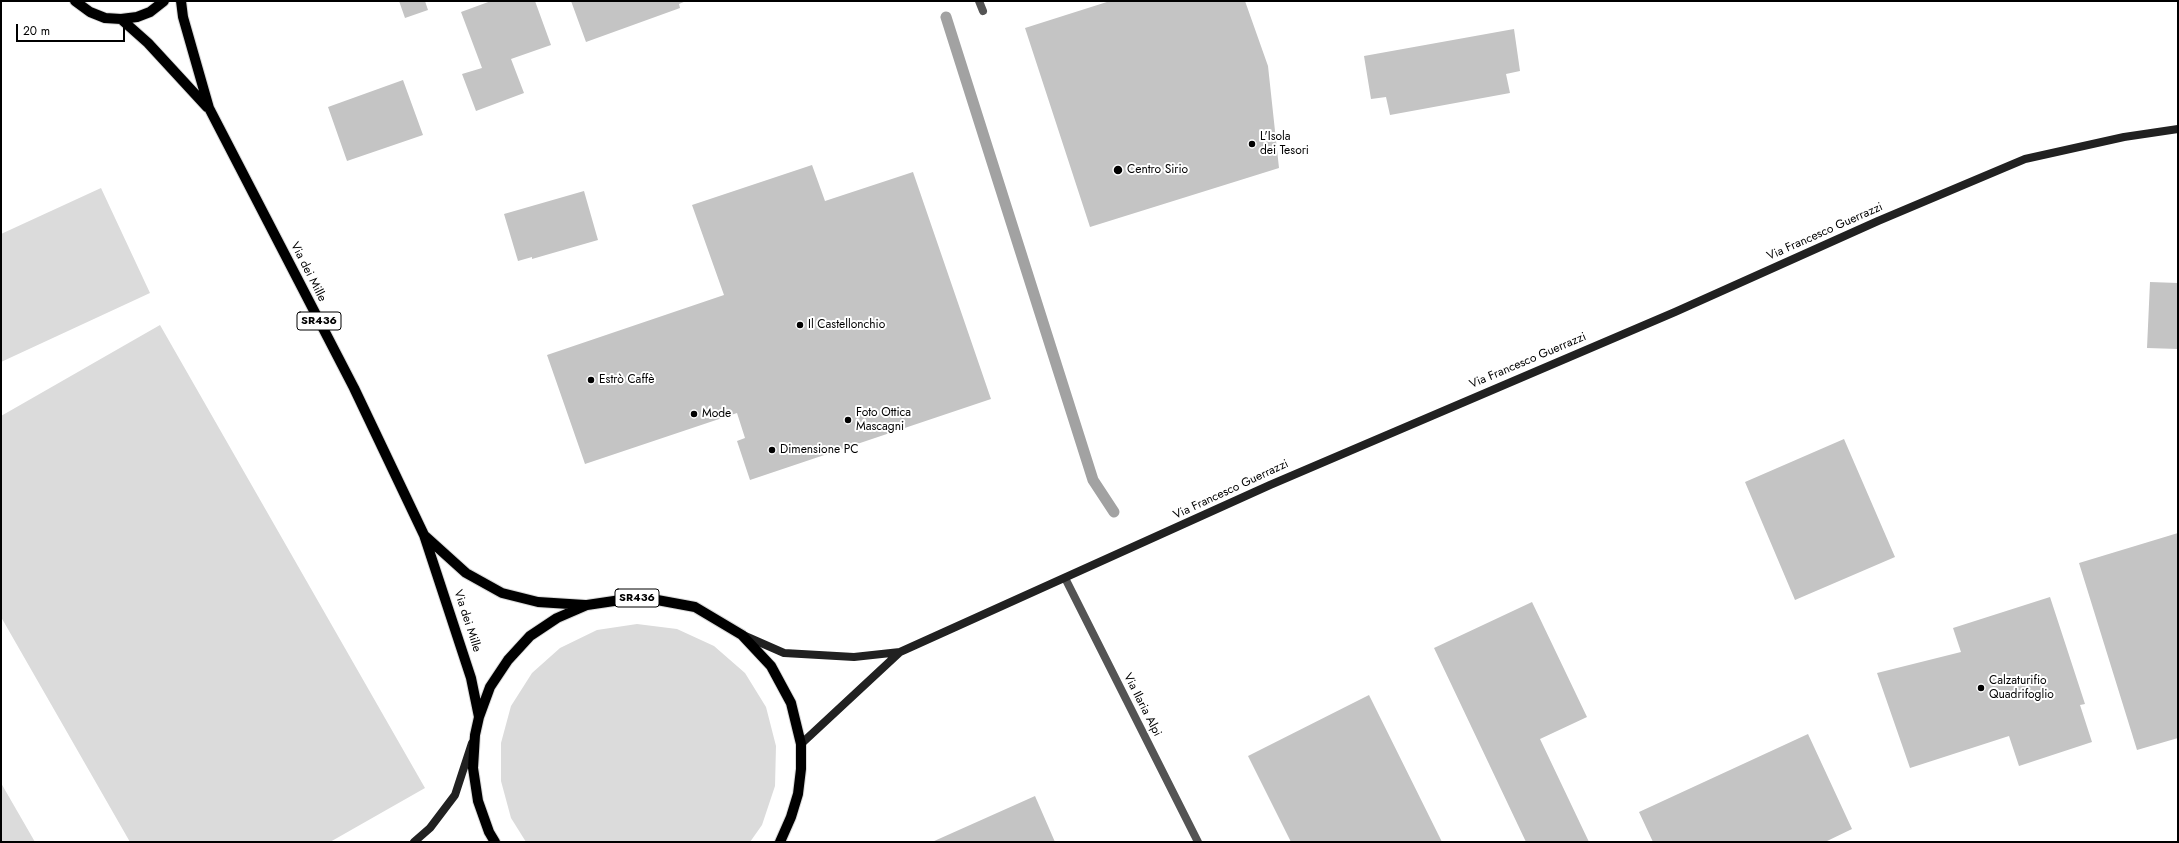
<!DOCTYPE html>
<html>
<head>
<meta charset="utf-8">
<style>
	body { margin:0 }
	#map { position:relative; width:2179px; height:843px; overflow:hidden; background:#fff; font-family:Jost,sans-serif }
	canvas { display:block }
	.frame { position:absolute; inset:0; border:2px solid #000; pointer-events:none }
	.scale { position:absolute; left:16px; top:24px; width:109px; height:18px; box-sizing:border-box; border:2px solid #000; border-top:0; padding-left:5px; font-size:12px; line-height:14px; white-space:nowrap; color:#000; -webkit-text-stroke:3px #fff; paint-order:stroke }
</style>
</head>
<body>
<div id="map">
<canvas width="2179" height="843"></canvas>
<div class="frame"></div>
<div class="scale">20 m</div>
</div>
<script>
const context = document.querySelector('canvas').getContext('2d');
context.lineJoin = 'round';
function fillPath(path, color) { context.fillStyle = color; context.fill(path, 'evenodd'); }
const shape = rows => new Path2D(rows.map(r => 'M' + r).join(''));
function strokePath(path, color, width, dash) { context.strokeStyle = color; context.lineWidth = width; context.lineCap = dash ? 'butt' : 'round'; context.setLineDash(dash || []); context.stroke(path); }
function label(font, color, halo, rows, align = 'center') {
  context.font = font + ' Jost,sans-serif'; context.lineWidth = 4; context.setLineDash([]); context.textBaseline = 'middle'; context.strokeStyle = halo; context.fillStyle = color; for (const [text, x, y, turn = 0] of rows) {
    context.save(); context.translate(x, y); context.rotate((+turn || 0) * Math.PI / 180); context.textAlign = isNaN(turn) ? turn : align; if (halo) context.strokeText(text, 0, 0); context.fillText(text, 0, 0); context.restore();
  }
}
fillPath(shape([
	[101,188,150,293,1,362,1,234],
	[160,325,425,788,330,842,130,842,1,617,1,416],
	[637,624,677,629,714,646,745,673,766,707,776,746,775,786,762,825,750,842,526,842,511,818,501,781,501,743,511,706,532,673,560,648,597,630],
	[1,783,35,842,1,842]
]), '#dbdbdb');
strokePath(shape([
	[946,17,1093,480,1114,512]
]), '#a2a2a2', 11);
fillPath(shape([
	[399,1,425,1,428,10,405,18],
	[491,1,535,1,551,45,511,59,524,93,476,111,462,74,482,68,461,12],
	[571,1,686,1,679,4,680,8,586,42],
	[1110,1,1245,1,1268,66,1279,168,1090,227,1025,28],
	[1514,29,1520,71,1506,74,1510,93,1390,115,1386,97,1371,99,1364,56],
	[403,80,423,135,347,161,328,107],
	[812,165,825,201,913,172,991,399,750,480,737,441,745,438,737,413,585,464,547,355,724,295,692,205],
	[584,191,598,240,532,259,532,257,518,261,504,214],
	[2150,282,2178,283,2178,349,2147,348],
	[1844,439,1895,557,1795,600,1745,482],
	[2178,533,2178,738,2137,750,2079,563],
	[2050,597,2085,704,2080,705,2092,742,2019,766,2009,736,1910,768,1877,673,1961,652,1953,628],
	[1532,602,1587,717,1540,739,1589,842,1526,842,1434,648],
	[1369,695,1442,842,1291,842,1248,756],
	[1808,734,1852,829,1825,842,1653,842,1639,812],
	[1035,796,1055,842,932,842]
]), '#c4c4c4');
const primary = shape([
	[75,1,90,12,105,18,121,19,137,17,150,12,164,1],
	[181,1,183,17,209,108,354,388,424,535,471,678,479,717],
	[121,19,148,43,207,107],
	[425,536,466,573,502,593,538,602,585,605],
	[495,842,489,832,478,801,473,768,475,735,479,717,490,687,508,660,530,636,557,618,587,605,641,597,695,607,742,635,771,666,791,703,801,744,801,769,798,794,791,817,780,842]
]);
strokePath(primary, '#dbdbdb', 12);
strokePath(shape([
	[979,1,983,11],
	[1065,578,1198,842]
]), '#545454', 8);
strokePath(shape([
	[743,635,784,653,854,657,900,652],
	[801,744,900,652,1270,485,1675,312,1878,221,2025,159,2124,137,2178,129],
	[414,842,430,828,455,795,472,743]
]), '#212121', 8);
strokePath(primary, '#000', 10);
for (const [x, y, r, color] of [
	[1252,144,4,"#000"],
	[1118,170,5,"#000"],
	[800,325,4,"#000"],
	[591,380,4,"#000"],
	[694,414,4,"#000"],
	[848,420,4,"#000"],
	[772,450,4,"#000"],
	[1981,688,4,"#000"]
]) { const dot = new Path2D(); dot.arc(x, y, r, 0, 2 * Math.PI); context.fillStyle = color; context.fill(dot); strokePath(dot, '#fff', 1.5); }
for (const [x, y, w] of [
	[319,321,44],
	[637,598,44]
]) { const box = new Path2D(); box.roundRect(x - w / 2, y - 9, w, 18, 3); context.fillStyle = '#fff'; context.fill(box); strokePath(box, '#000', 1); }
label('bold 11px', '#000', null, [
	["SR436",319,321],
	["SR436",637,598]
]);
label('12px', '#000', '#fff', [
	["L'Isola",1260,137],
	["dei Tesori",1260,151],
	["Centro Sirio",1127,170],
	["Il Castellonchio",808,325],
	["Estrò Caffè",599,380],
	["Foto Ottica",856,413],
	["Mascagni",856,427],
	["Mode",702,414],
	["Dimensione PC",780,450],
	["Calzaturifio",1989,681],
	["Quadrifoglio",1989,695]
], 'left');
label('12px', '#000', '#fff', [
	["Via Francesco Guerrazzi",1825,232,-24],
	["Via dei Mille",308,272,63],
	["Via Francesco Guerrazzi",1528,361,-23],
	["Via Francesco Guerrazzi",1231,490,-25],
	["Via dei Mille",467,621,72],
	["Via Ilaria Alpi",1142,705,63]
]);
</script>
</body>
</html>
